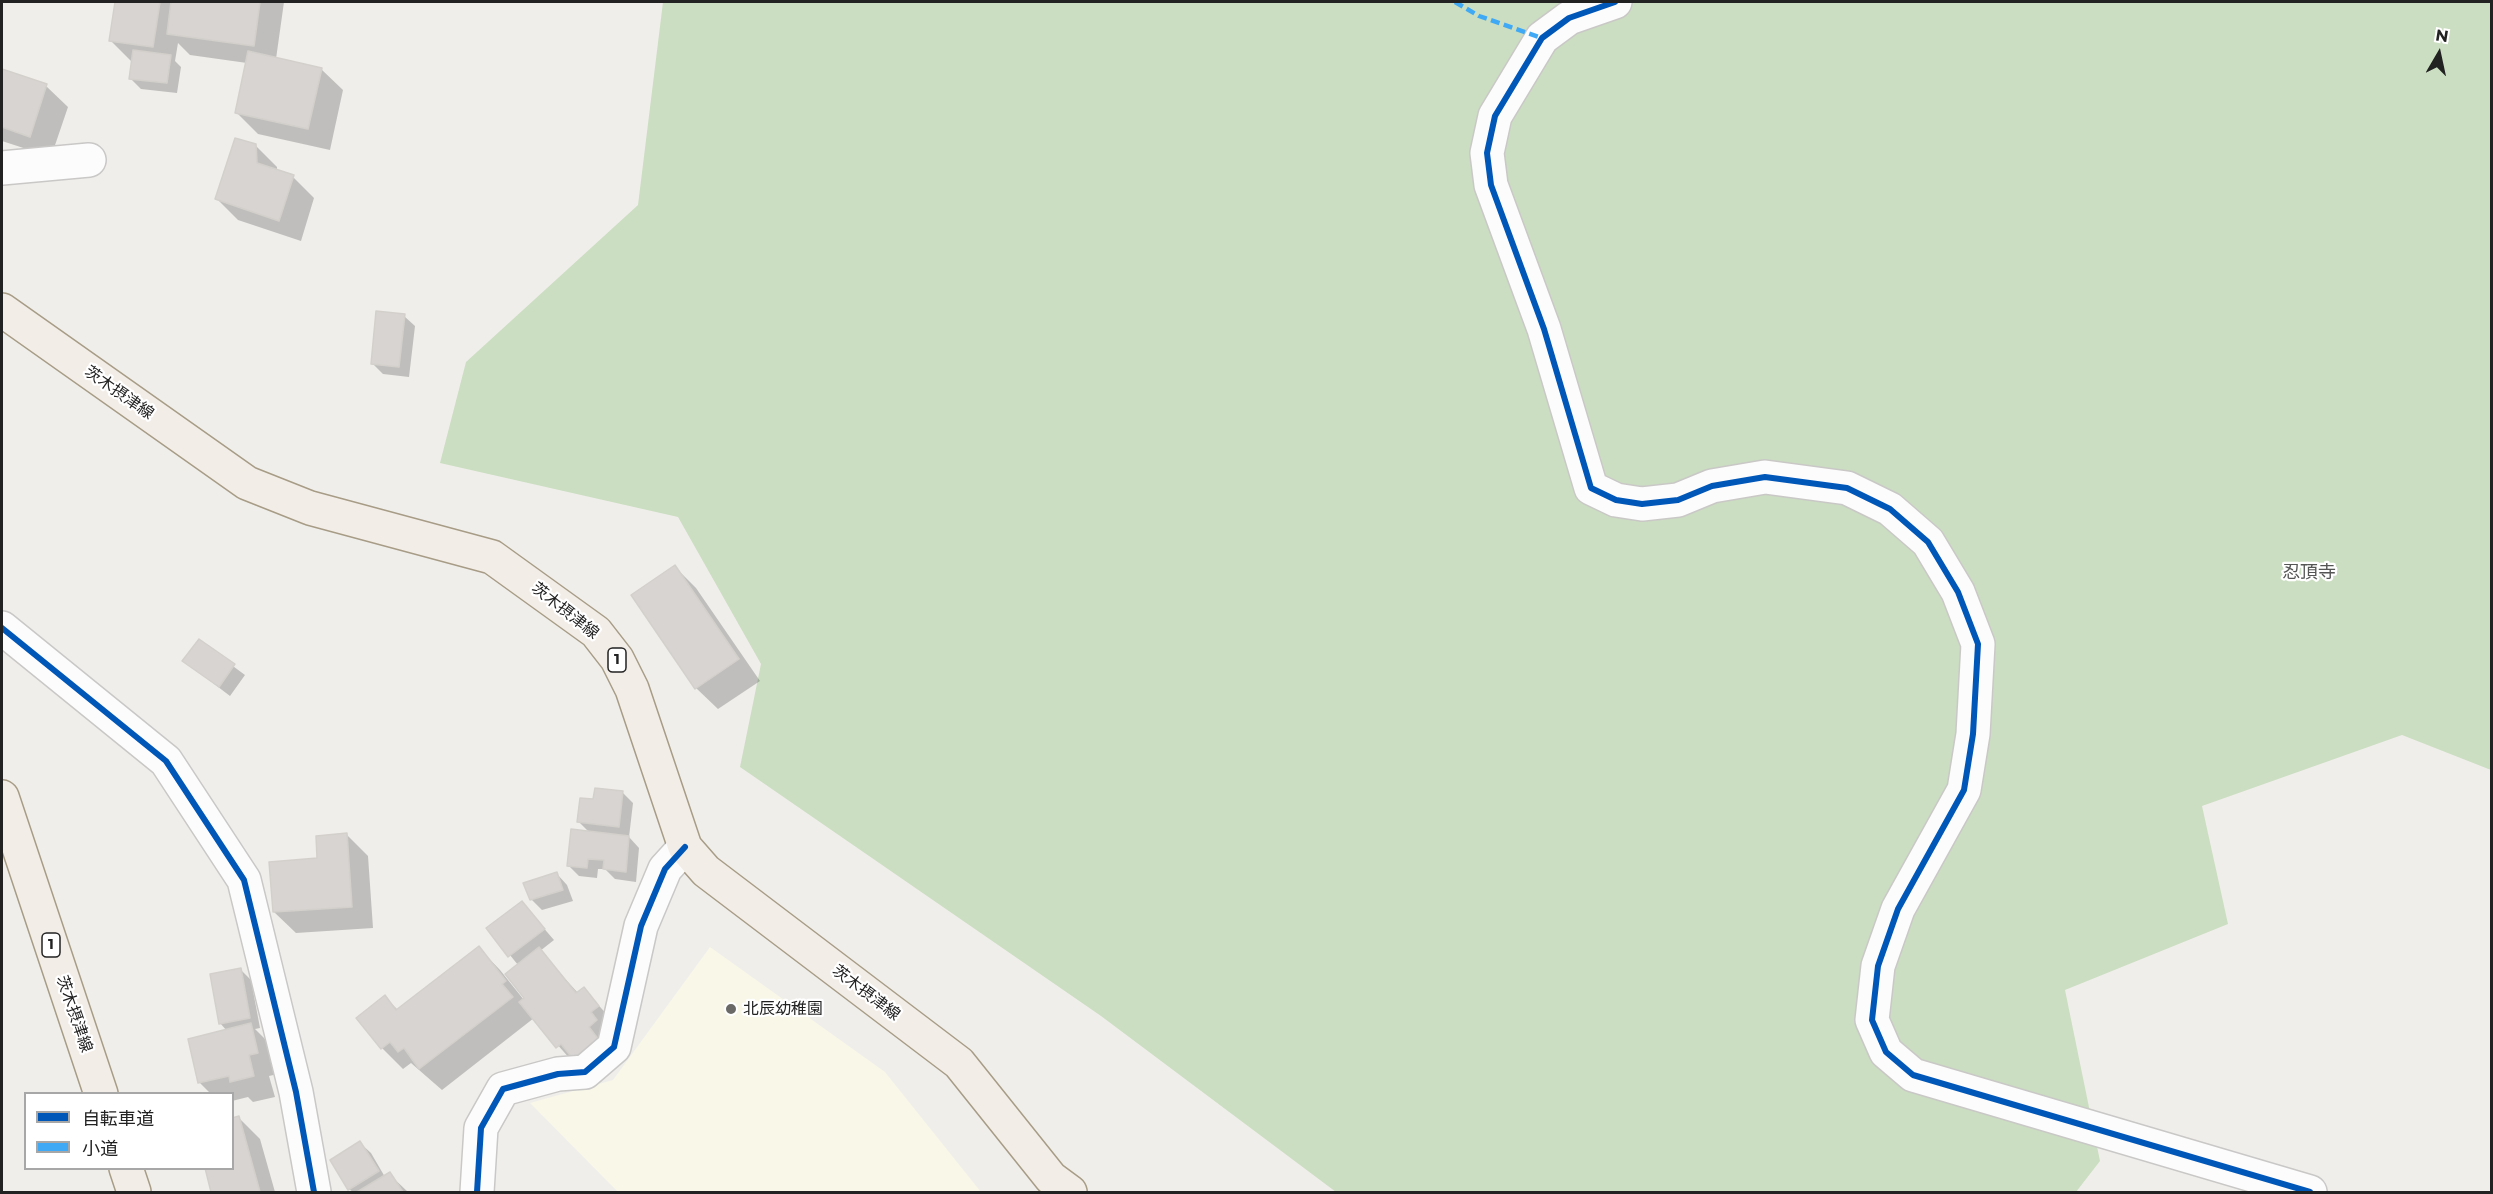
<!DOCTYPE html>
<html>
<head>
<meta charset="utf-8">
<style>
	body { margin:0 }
	#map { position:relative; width:2493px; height:1194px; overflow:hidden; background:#f0eeeb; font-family:Montserrat,"Noto Sans JP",sans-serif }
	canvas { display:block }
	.frame { position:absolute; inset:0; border:3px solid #222; pointer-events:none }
	.legend { position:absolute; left:24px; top:1092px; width:210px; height:78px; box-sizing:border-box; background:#fff; border:2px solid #a7a7a7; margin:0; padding:8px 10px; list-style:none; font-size:18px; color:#222 }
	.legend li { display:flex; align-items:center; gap:12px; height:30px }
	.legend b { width:30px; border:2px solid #a7a7a7 }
	.north { position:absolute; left:2409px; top:24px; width:60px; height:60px; -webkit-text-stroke:4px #fff; paint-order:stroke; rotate:9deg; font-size:16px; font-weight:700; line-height:24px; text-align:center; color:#222 }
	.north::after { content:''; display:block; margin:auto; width:21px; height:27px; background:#222; clip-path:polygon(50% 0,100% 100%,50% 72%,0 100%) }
</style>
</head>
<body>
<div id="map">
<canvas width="2493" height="1194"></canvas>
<div class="frame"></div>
<ul class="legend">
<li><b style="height:8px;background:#0057b8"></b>自転車道</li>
<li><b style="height:8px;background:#3fa9f5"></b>小道</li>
</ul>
<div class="north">N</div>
</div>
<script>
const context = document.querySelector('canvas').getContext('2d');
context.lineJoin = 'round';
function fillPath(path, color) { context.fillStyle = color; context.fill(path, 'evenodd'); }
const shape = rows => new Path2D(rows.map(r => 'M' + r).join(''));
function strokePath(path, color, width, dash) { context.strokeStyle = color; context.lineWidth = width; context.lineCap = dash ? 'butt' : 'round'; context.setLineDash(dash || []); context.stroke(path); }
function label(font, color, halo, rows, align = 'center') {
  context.font = font + ' Montserrat,"Noto Sans JP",sans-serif'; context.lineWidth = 4.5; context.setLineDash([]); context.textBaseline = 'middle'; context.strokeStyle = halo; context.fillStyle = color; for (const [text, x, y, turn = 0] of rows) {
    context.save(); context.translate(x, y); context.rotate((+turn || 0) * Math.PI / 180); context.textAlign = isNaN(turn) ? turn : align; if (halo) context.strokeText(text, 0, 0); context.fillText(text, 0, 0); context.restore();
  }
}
fillPath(shape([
	[710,947,885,1072,981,1192,618,1192,530,1103,613,1080]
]), '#f8f7e8');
fillPath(shape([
	[663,2,2491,2,2491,770,2402,735,2202,806,2228,924,2065,990,2100,1161,2076,1192,1336,1192,1101,1016,740,767,761,664,678,517,440,463,466,362,638,205]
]), '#cbdec1');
fillPath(shape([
	[117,2,284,2,276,59,321,69,343,90,330,150,258,134,237,113,247,63,190,55,178,43,175,61,181,67,177,93,141,89,130,78,133,63,111,41],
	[2,71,46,86,68,107,51,157,2,141],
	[255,145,277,167,277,171,293,177,314,198,301,241,238,220,217,199],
	[404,316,415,326,409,377,383,374,372,363],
	[674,566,696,588,760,681,718,709,696,688,633,595],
	[199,641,245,675,230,696,184,661],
	[623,793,633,803,629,837,639,848,636,882,615,879,605,869,598,869,597,878,579,876,568,865,590,833,578,821,595,801],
	[347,835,368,856,373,928,296,933,274,912,319,860],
	[557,874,567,885,573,901,542,910,531,899],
	[522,903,554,940,540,951,578,993,584,989,619,1028,578,1068,534,1018,442,1090,411,1063,403,1069,382,1048,385,997,398,1010,479,948,500,970,524,1000,527,999,518,965,489,929],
	[241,970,251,980,260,1028,255,1029,272,1046,278,1074,269,1076,275,1097,253,1102,248,1097,232,1101,232,1094,211,1094,200,1083,189,1040,227,1031,220,1023],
	[239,1118,260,1139,275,1192,213,1192,206,1168,232,1168],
	[360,1143,371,1153,385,1177,389,1174,408,1192,353,1192,349,1189]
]), '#0003');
const building = shape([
	[115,2,160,2,153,47,109,41,115,2],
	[171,2,260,2,254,46,167,34,171,2],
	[133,50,171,55,167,83,129,79,133,50],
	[248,51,322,68,308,129,235,113,248,51],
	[2,69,47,84,30,137,2,127,2,69],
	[235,138,256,144,257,163,294,175,279,221,215,199,235,138],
	[376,311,405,314,399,367,371,364,376,311],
	[675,565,739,659,695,689,631,595,675,565],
	[199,639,235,664,219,687,182,661,199,639],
	[595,788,623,791,619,827,577,822,580,798,593,799,595,788],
	[571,829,629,836,626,872,603,869,604,860,588,859,587,868,567,866,571,829],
	[347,833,352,907,273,912,269,862,317,858,316,836,347,833],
	[557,872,563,890,530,900,523,883,557,872],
	[522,901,545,929,508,957,486,928,522,901],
	[479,946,506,981,502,984,513,997,419,1069,404,1048,398,1052,390,1042,381,1049,356,1018,385,995,396,1010,479,946],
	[539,947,576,993,584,987,599,1006,591,1012,597,1020,589,1027,599,1040,574,1060,561,1044,556,1048,519,1002,524,998,505,974,539,947],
	[241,968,250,1018,219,1024,210,974,241,968],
	[251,1023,258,1053,249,1055,254,1076,230,1082,229,1076,198,1083,188,1039,251,1023],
	[239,1116,260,1192,211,1192,205,1168,232,1168,232,1118,239,1116],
	[360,1141,379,1171,348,1190,330,1160,360,1141],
	[390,1172,403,1192,357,1192,390,1172]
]);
fillPath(building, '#d7d4d2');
strokePath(building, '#d3d0cc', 1.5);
const minor = shape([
	[1615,2,1569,18,1542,38,1495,116,1487,153,1491,185,1544,329,1591,488,1616,500,1642,504,1678,500,1712,486,1765,477,1847,488,1890,509,1928,542,1958,592,1978,644,1973,734,1964,790,1898,909,1878,966,1872,1020,1886,1052,1913,1075,2310,1192],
	[2,168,89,160],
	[2,628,166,761,244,880,296,1092,314,1192],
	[477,1192,481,1128,503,1089,558,1074,585,1072,614,1047,641,926,665,869,685,847]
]);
const major = shape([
	[2,310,247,483,310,508,492,557,596,632,617,659,632,689,685,847,706,871,959,1063,1051,1178,1070,1192],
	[2,797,101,1094],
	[126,1168,134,1192]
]);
strokePath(minor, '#c9c8c7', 36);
strokePath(major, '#a79c86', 36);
strokePath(minor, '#fdfcfc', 33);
strokePath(major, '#f3ede7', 33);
strokePath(shape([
	[1455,2,1479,16,1542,38]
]), '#3fa9f5', 4.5, [9, 4.5]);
strokePath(shape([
	[1615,2,1569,18,1542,38,1495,116,1487,153,1491,185,1544,329,1591,488,1616,500,1642,504,1678,500,1712,486,1765,477,1847,488,1890,509,1928,542,1958,592,1978,644,1973,734,1964,790,1898,909,1878,966,1872,1020,1886,1052,1913,1075,2310,1192],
	[2,628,166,761,244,880,296,1092,314,1192],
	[477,1192,481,1128,503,1089,558,1074,585,1072,614,1047,641,926,665,869,685,847]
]), '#0057b8', 6);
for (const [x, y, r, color] of [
	[731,1009,6,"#6a6968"]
]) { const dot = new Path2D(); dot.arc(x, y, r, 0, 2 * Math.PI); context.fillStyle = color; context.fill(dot); strokePath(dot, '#fff', 2); }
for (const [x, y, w] of [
	[617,660,18],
	[51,945,18]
]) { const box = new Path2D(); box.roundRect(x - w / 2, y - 12, w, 24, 4.5); context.fillStyle = '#fff'; context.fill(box); strokePath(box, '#222', 1.5); }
label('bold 15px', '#222', null, [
	["1",617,660],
	["1",51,945]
]);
label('16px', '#222', '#fff', [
	["茨木摂津線",119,393,35],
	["茨木摂津線",565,611,38],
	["茨木摂津線",866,993,37],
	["茨木摂津線",74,1014,71]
]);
label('16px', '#222', '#fff', [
	["北辰幼稚園",743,1009]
], 'left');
label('18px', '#555', '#fff', [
	["忍頂寺",2309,573]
]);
</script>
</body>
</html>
